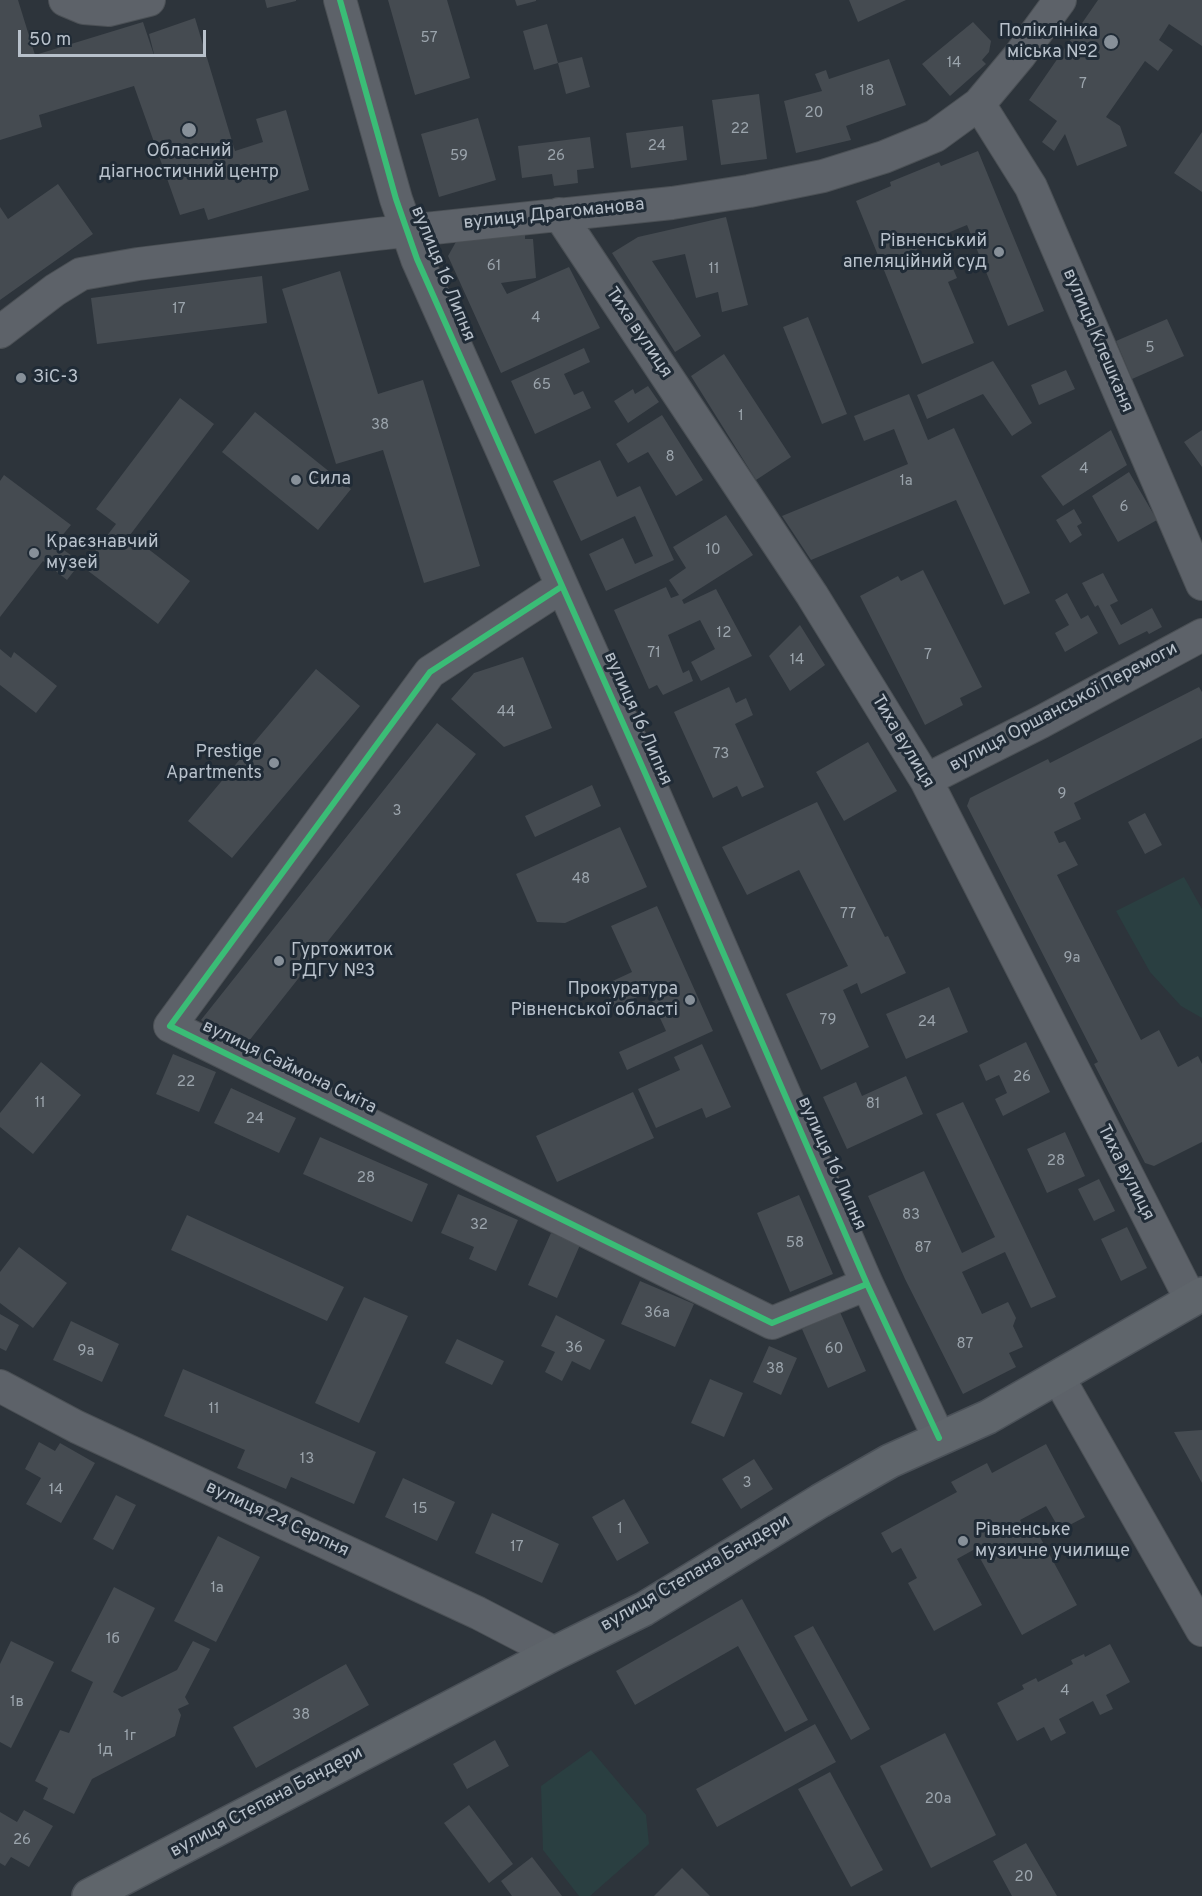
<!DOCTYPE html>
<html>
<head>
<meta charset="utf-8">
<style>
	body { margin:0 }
	#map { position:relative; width:1202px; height:1896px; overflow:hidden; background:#2d343b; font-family:Overpass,sans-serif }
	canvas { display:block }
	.scale { position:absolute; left:18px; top:30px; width:188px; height:27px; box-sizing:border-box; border:3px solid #b8c1cb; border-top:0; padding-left:8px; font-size:18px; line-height:21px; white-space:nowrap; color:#b8c1cb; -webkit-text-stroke:4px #202b36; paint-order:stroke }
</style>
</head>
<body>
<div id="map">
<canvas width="1202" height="1896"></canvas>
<div class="scale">50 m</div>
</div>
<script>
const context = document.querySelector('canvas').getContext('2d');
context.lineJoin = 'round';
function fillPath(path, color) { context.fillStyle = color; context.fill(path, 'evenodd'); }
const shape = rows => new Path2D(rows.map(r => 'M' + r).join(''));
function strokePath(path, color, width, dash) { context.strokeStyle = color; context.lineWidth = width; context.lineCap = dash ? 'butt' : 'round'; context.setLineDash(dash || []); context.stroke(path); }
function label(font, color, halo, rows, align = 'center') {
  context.font = font + ' Overpass,sans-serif'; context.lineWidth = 6; context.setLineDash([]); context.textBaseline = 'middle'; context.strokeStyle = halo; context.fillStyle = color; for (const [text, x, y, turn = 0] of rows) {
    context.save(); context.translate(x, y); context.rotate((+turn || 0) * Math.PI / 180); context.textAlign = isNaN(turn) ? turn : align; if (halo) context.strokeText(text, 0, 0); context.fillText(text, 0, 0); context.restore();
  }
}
fillPath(shape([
	[1184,877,1202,909,1202,1018,1181,1006,1150,972,1116,911],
	[591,1750,646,1815,649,1844,590,1896,579,1896,543,1850,541,1786]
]), '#2a3f41');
fillPath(shape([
	[0,0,18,0,35,55,143,22,155,58,149,34,195,18,235,151,263,142,256,119,286,110,309,190,208,220,204,208,180,215,134,86,39,115,42,127,0,140],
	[265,0,296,0,296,1,267,8],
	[388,0,447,0,470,78,415,95],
	[515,0,536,0,536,1,517,6],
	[849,0,906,0,858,22],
	[1098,0,1202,0,1202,46,1169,24,1159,40,1173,50,1158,71,1145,61,1106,117,1120,126,1127,146,1077,166,1065,134,1054,151,1042,142,1057,121,1029,100],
	[973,22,991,41,989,52,982,60,986,64,950,96,922,64],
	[547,24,558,63,534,70,523,31],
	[582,57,590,87,566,94,558,63],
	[889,59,906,105,846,126,851,140,796,153,784,101,822,91,815,74,826,70,829,79],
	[759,94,767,159,721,165,712,100],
	[478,118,496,180,439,197,421,134],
	[683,126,687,160,631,168,626,133],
	[1202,132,1202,192,1174,173],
	[590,137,594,168,577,170,578,183,554,186,552,174,522,178,518,146],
	[978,151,1044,311,1008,326,967,225,916,246,924,267,948,257,957,278,948,282,974,343,922,364,856,201,891,186,890,182,939,162,941,166],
	[58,184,93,234,0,300,0,207,8,219],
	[726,217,748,305,722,312,718,292,696,298,685,254,652,261,701,336,675,352,612,253,638,237],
	[525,234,525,239,533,239,536,278,501,283,507,294,569,267,600,328,501,373,448,256,457,240],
	[340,271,378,394,423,380,480,566,424,583,383,450,336,464,282,289],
	[262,276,267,323,97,344,91,298],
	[808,317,847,414,822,424,783,327],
	[1167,319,1184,356,1132,379,1116,341],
	[584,348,590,362,564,374,574,395,583,391,591,408,535,434,511,381],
	[724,354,791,457,756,480,691,376],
	[993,361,1032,423,1012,436,983,394,927,419,917,395],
	[1066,370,1075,389,1039,405,1031,385],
	[648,386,659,402,628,423,614,401,633,389,635,394],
	[909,394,928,440,954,428,1030,593,1004,605,956,500,811,560,782,516,908,464,894,429,864,441,854,416],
	[180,398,214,424,130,535,190,581,158,624,83,567,116,524,96,509],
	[255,412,351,489,318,530,222,452],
	[662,415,703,480,676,496,648,452,628,463,616,444],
	[1111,430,1127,465,1063,506,1041,476],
	[1202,430,1202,467,1184,442],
	[600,460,617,497,640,486,674,560,606,591,589,554,623,538,635,564,653,556,635,516,581,541,553,481],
	[1129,472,1157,520,1118,542,1092,496],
	[4,475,71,525,55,544,81,562,67,580,43,561,0,617,0,481],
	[1074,509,1082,523,1077,526,1082,535,1070,543,1056,520],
	[726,515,753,555,682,600,684,604,716,589,752,656,701,681,691,662,715,649,700,620,668,635,683,673,689,670,693,681,663,695,657,685,649,689,614,610,666,587,671,598,679,595,669,580,686,568,673,547],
	[923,570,982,687,960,698,963,705,925,725,860,596,898,576,901,581],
	[1103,573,1118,601,1110,605,1121,625,1152,608,1162,627,1149,634,1147,631,1119,645,1098,605,1095,607,1082,583],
	[1067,593,1081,619,1088,615,1098,633,1065,652,1055,633,1069,625,1055,600],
	[800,625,825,665,790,691,769,656],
	[0,649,11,658,14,652,57,686,36,713,0,685],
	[523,657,552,728,504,747,451,699,474,673],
	[316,669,360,706,232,858,188,821],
	[729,687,736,703,746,698,753,715,735,724,764,787,742,797,737,786,713,798,674,712],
	[1199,687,1202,692,1202,738,1074,803,1081,819,1054,832,1059,843,1065,841,1078,865,1057,875,1141,1040,1159,1030,1178,1067,1198,1056,1202,1064,1202,1142,1154,1166,1145,1163,1094,1064,1098,1062,967,806,970,798,1048,759,1050,763],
	[437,723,476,754,241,1051,201,1020],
	[868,742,897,791,844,821,816,772],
	[592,785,601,806,535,837,525,816],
	[817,802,885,937,888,936,906,973,861,994,857,983,843,990,869,1047,821,1070,786,994,848,966,799,870,747,895,722,847],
	[1145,813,1162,845,1145,854,1128,822],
	[620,827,647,887,565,923,537,922,516,874],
	[657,906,713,1031,627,1070,619,1052,666,1031,648,992,614,1008,604,985,632,972,611,926],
	[949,987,968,1032,906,1059,886,1014],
	[1026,1042,1050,1092,1003,1116,995,1099,1007,1093,999,1075,986,1081,979,1065],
	[702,1044,731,1107,706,1118,702,1108,656,1128,638,1089,680,1070,674,1057],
	[173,1054,216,1072,199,1112,156,1094],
	[41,1062,81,1095,33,1154,0,1127,0,1113],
	[906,1076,923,1114,847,1149,823,1097,856,1082,862,1096],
	[231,1088,296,1118,279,1153,214,1123],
	[633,1092,654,1138,557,1182,536,1136],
	[963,1102,1056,1297,1031,1308,1005,1252,962,1272,982,1314,1008,1302,1016,1318,1013,1326,1023,1347,1009,1353,1016,1367,963,1394,905,1279,868,1196,924,1171,962,1253,995,1237,936,1114],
	[1065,1132,1085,1176,1047,1193,1027,1149],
	[320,1137,428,1184,412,1222,303,1174],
	[1099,1179,1115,1211,1094,1221,1078,1189],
	[458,1194,518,1220,496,1271,469,1259,474,1247,441,1233],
	[799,1195,833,1274,790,1292,757,1213],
	[187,1215,344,1287,327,1321,171,1250],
	[1127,1227,1147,1268,1121,1281,1101,1239],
	[551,1233,580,1245,557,1298,528,1285],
	[19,1247,67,1283,33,1328,0,1303,0,1272],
	[640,1281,694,1304,675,1347,621,1324],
	[364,1297,408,1316,359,1423,315,1403],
	[840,1312,866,1371,828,1388,802,1329],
	[0,1314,19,1325,6,1351,0,1348],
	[556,1315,605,1340,590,1370,572,1361,562,1381,545,1372,555,1352,541,1346],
	[71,1321,119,1344,102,1382,53,1360],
	[457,1339,504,1361,492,1385,445,1363],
	[769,1346,797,1358,781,1395,753,1382],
	[183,1369,376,1452,354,1504,291,1477,286,1489,237,1468,245,1450,164,1416],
	[710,1379,743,1393,724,1437,691,1423],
	[1202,1430,1202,1483,1174,1432],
	[39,1442,55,1451,60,1443,95,1463,61,1523,26,1504,41,1478,25,1469],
	[1046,1444,1085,1517,1060,1530,1046,1506,1020,1520,1027,1533,1035,1528,1077,1605,1022,1635,975,1549,957,1559,982,1605,934,1631,908,1583,917,1578,901,1548,892,1553,881,1533,957,1492,951,1482,987,1463,992,1473],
	[754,1459,773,1489,741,1509,722,1479],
	[403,1478,455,1502,437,1541,385,1517],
	[116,1495,136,1505,113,1550,93,1539],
	[624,1499,649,1543,617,1561,592,1517],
	[492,1513,559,1544,542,1583,475,1553],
	[218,1536,260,1557,216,1642,174,1621],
	[114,1587,155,1608,113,1692,122,1697,177,1670,193,1641,210,1649,185,1697,189,1704,178,1709,181,1715,175,1736,92,1779,74,1814,43,1799,48,1788,35,1781,60,1730,69,1733,93,1682,71,1671],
	[742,1599,808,1720,785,1732,738,1646,635,1705,616,1671],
	[813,1626,870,1729,851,1740,794,1636],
	[11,1641,54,1662,11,1748,0,1742,0,1664],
	[1110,1644,1130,1682,1106,1695,1113,1709,1100,1715,1093,1701,1059,1719,1066,1733,1051,1741,1044,1727,1017,1741,997,1703,1024,1689,1022,1685,1036,1678,1038,1682,1073,1664,1071,1660,1084,1654,1085,1657],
	[346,1664,369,1705,256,1768,233,1727],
	[815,1724,836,1762,717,1827,696,1789],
	[945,1733,996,1835,931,1868,880,1766],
	[495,1740,509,1766,467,1789,453,1764],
	[830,1772,883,1870,851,1887,798,1789],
	[469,1805,513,1864,489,1883,444,1823],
	[24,1810,53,1826,29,1867,11,1857,5,1866,0,1863,0,1812,17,1822],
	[1026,1843,1057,1896,1012,1896,993,1861],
	[532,1857,562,1896,512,1896,501,1881],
	[682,1868,710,1896,654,1896]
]), '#454b51');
const minor = shape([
	[65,0,84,8,109,10,149,0],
	[340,0,396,199,417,259,646,775,867,1284,939,1438],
	[979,104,1031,187,1202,584],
	[559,214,812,595,926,780,1191,1300],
	[0,332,55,290,81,274,138,264,377,234,672,203,749,191,823,176,884,157,935,136,979,104,1020,55,1060,0],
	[561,587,430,672,170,1026,772,1323,867,1284],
	[926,780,1041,722,1202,635],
	[1058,1377,1202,1630],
	[0,1386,77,1427,478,1613,555,1653]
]);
const major = shape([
	[89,1896,555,1653,644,1609,820,1501,890,1461,988,1417,1202,1294]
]);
strokePath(minor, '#4b5055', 34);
strokePath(major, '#4b5158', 36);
strokePath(minor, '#5d6269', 32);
strokePath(major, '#5f656b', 33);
strokePath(shape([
	[340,0,396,199,417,259,646,775,867,1284,939,1438],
	[561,587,430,672,170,1026,772,1323,867,1284]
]), '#3abd76', 6);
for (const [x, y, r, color] of [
	[1111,42,8,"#879099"],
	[189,130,8,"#879099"],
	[999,252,6,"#879099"],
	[21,378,6,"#879099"],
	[296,480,6,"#879099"],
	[34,553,6,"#879099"],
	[274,763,6,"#879099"],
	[279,961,6,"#879099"],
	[690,1000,6,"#879099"],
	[963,1541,6,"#879099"]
]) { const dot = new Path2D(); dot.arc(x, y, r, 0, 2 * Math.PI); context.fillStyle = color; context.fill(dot); strokePath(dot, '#202b36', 2); }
label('15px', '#9ba4ac', null, [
	["57",429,39],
	["14",954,64],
	["7",1083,85],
	["18",867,92],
	["20",814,114],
	["22",740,130],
	["24",657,147],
	["59",459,157],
	["26",556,157],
	["61",494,267],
	["11",714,270],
	["17",179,310],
	["4",536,319],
	["5",1150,349],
	["65",542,386],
	["1",741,417],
	["38",380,426],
	["8",670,458],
	["4",1084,470],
	["1а",906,482],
	["6",1124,508],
	["10",713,551],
	["12",724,634],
	["71",654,654],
	["7",928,656],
	["14",797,661],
	["44",506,713],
	["73",721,755],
	["9",1062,795],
	["3",397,812],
	["48",581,880],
	["77",848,915],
	["9а",1072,959],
	["79",828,1021],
	["24",927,1023],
	["26",1022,1078],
	["22",186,1083],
	["11",40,1104],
	["81",873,1105],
	["24",255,1120],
	["28",1056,1162],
	["28",366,1179],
	["83",911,1216],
	["32",479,1226],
	["58",795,1244],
	["87",923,1249],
	["36а",657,1314],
	["87",965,1345],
	["36",574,1349],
	["60",834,1350],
	["9а",86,1352],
	["38",775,1370],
	["11",214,1410],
	["13",307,1460],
	["3",747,1484],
	["14",56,1491],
	["15",420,1510],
	["1",620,1530],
	["17",517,1548],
	["1а",217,1589],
	["1б",113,1640],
	["4",1065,1692],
	["1в",17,1703],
	["38",301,1716],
	["1г",130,1737],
	["1д",105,1751],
	["20а",938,1800],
	["26",22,1841],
	["20",1024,1878]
]);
label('18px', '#b8c1cb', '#202b36', [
	["Поліклініка",1098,32,"right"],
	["міська №2",1098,53,"right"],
	["Обласний",189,152,"center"],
	["діагностичний центр",189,173,"center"],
	["Рівненський",987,242,"right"],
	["апеляційний суд",987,263,"right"],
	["ЗіС-3",33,378],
	["Сила",308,480],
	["Краєзнавчий",46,543],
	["музей",46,564],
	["Prestige",262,753,"right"],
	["Apartments",262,774,"right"],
	["Гуртожиток",291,951],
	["РДГУ №3",291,972],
	["Прокуратура",678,990,"right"],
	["Рівненської області",678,1011,"right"],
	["Рівненське",975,1531],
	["музичне училище",975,1552]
], 'left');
label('18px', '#b8c1cb', '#202b36', [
	["вулиця Драгоманова",554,215,-6],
	["вулиця 16 Липня",442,274,68],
	["Тиха вулиця",638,333,56],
	["вулиця Клешканя",1097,341,67],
	["вулиця Оршанської Перемоги",1064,708,-28],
	["вулиця 16 Липня",637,719,66],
	["Тиха вулиця",902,742,59],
	["вулиця Саймона Сміта",289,1068,26],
	["вулиця 16 Липня",831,1164,66],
	["Тиха вулиця",1125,1173,63],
	["вулиця 24 Серпня",277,1520,25],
	["вулиця Степана Бандери",696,1574,-30],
	["вулиця Степана Бандери",267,1803,-28]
]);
</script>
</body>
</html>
